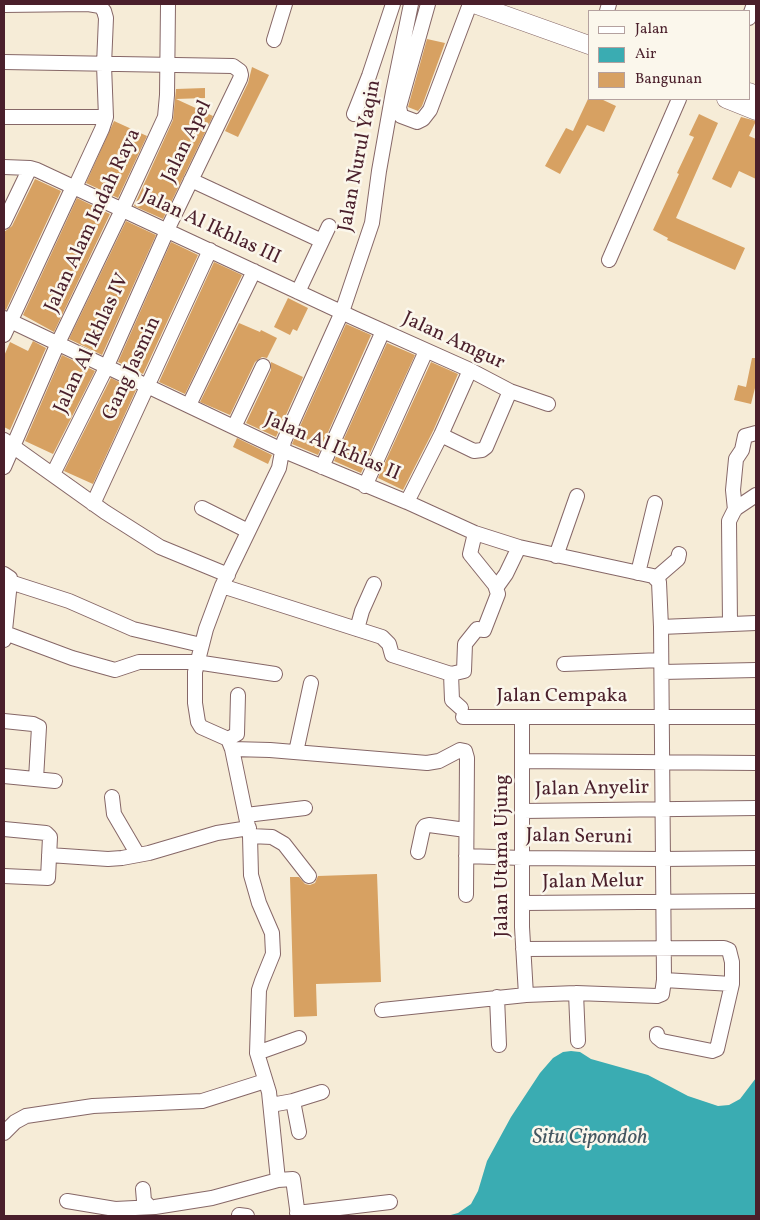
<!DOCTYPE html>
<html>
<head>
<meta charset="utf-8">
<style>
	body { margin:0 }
	#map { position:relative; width:760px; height:1220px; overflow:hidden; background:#f6ecd7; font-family:Vollkorn,serif }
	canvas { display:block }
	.frame { position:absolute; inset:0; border:5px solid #4a1f2b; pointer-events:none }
	.legend { position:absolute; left:588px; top:10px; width:162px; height:90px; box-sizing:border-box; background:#fbf7ec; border:1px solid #b4a19f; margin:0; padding:6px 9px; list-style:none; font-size:15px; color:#4a1f2b }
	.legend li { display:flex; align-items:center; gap:10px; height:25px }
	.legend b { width:25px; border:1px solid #b4a19f }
</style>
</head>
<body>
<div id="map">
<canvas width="760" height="1220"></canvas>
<div class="frame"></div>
<ul class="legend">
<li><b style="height:6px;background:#fff"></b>Jalan</li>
<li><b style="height:14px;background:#3aacb2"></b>Air</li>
<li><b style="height:14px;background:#d7a162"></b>Bangunan</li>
</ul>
</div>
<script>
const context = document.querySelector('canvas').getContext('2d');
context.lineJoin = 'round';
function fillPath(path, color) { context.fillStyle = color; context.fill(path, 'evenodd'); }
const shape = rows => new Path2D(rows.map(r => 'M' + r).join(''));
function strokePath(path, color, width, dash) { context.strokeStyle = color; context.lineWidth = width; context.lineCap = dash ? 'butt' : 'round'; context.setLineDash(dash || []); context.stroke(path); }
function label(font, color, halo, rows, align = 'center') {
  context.font = font + ' Vollkorn,serif'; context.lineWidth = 5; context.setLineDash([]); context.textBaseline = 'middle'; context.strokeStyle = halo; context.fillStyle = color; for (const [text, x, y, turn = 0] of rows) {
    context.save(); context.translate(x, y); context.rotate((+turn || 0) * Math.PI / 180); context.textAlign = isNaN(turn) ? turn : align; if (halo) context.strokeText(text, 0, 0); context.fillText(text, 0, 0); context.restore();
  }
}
fillPath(shape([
	[571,1051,580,1052,591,1059,648,1075,688,1096,718,1106,729,1105,740,1099,756,1078,756,1216,447,1216,458,1213,471,1204,478,1191,487,1161,511,1117,540,1073,553,1058,563,1052]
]), '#3aacb2');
fillPath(shape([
	[427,39,445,43,422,106,418,111,408,107],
	[252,67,269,75,238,137,225,131,248,83],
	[205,88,205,98,176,99,213,116,163,219,134,206,173,120,176,89],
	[588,99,601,99,616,106,604,132,587,125,560,174,545,166,566,128,573,131],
	[699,114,718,123,676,218,745,248,735,270,667,240,668,238,653,230,679,174,677,173,694,137,689,135],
	[741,117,756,121,749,136,756,139,756,179,739,171,731,188,712,179],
	[114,121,147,136,118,198,86,183],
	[35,179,61,191,6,310,4,309,4,232,12,226],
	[77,198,110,214,54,332,23,315],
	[126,221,156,235,102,355,69,339],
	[171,242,198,255,143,374,118,362],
	[214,262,242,275,185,394,159,382],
	[288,298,308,308,297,331,293,329,290,335,274,327],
	[239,323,260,332,261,330,277,338,267,358,262,357,255,362,230,415,200,402],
	[346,324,371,335,318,455,292,444],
	[33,341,46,348,10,430,4,427,4,356,10,342,28,351],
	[387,343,415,355,361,473,334,461],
	[62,355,95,371,53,454,25,441],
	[752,358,756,358,756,384,751,404,734,400,738,385,746,387],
	[271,362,303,377,276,437,246,423,271,370],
	[431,362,458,374,433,431,403,490,378,478],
	[111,378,136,390,93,484,64,471],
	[237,438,272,455,268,464,233,447],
	[377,874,381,982,316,984,317,1016,294,1017,290,877,299,877,305,884,310,885,315,883,318,876]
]), '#d7a162');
const minor = shape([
	[428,4,399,107,401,116,417,122,423,119,430,110,470,4],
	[4,5,88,4,100,6,104,11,106,18,104,65,106,117,102,129,77,183,73,187,4,335],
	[607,11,609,4],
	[749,18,754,4],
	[274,40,285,4],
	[4,62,233,66,240,71,241,75,240,79,170,224,106,368,53,474],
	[354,114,369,76,393,4],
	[4,117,106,117],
	[4,167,30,168,37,170,354,318,470,370,510,391,548,404],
	[191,180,322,241],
	[4,222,30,168],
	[609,260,679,99],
	[298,292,329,226],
	[4,318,282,450,407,502,475,533,519,547,653,576,659,582,661,627,664,980,662,994,657,996,576,993,526,995,382,1010],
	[189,405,254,271],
	[234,427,263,366],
	[441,435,474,451,482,450,486,447,510,391],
	[4,440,105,512,160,547,228,575],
	[4,467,58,343,122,210,165,117,167,95,168,4],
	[322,467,383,331],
	[365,486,426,351],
	[407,502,441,435,470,370],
	[93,504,210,250],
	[202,508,248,531],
	[735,510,733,490,736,459,742,450,745,436,756,433],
	[556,556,577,496],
	[638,573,655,503],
	[4,574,10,578,10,582,4,640],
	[656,578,678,559,679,554],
	[10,582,69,601,133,629,201,645],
	[222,586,382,637,389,644,392,655,451,674],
	[496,588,506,574,519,547],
	[730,624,729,521,735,509,756,495],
	[661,627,756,623],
	[357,629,362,611,374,584],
	[5,633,72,658,115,670,139,662,196,662,275,674],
	[564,664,661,660],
	[662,672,756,670],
	[461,708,452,700,451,674,464,671,465,644,477,629,484,630,498,594,495,585,470,554,475,533],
	[463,717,756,717],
	[522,717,522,927,526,995],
	[4,721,33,724,39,727,36,779],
	[228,739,237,734,238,695],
	[232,749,270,750,427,763,439,761,460,750,465,751,467,758,466,895],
	[296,752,311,683],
	[523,761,756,763],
	[4,776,55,781],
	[112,797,114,814,138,855],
	[523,811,756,808],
	[246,815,305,808],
	[4,829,46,833,50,837,48,878,4,876],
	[250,836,272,837,284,844,309,876],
	[418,852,423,829,425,826,429,825,466,830],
	[49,855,108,859,122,858,149,853,217,833,249,828],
	[466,856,522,858,662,859,756,858],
	[523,903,756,901],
	[523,949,724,948,729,950,732,962,732,984,717,1049,712,1051,662,1041,657,1037,657,1034],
	[664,980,732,984],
	[576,993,578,1041],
	[497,997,499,1045],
	[257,1053,299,1038],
	[293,1101,299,1132],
	[271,1105,293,1101,322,1092],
	[4,1133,15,1122,26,1116,93,1106,202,1101,265,1081],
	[278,1180,269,1092,257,1053,259,990,262,981,273,954,272,933,259,903,251,875,250,836,232,749,228,739,201,727,198,722,195,703,195,672,206,629,222,586,279,468,284,441,342,312,372,223,379,171,393,92,411,4],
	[143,1189,144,1201,150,1207],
	[67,1201,115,1209,155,1207,212,1198,278,1180,293,1179,298,1216],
	[297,1213,390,1202],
	[239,1215,247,1216]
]);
const major = shape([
	[474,4,589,45],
	[749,92,756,95],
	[726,99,756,111]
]);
strokePath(minor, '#866767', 16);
strokePath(major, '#866767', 19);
strokePath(minor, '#fff', 14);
strokePath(major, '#fff', 18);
label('20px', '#4a1f2b', '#fbf7ec', [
	["Jalan Apel",188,142,-64],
	["Jalan Nurul Yaqin",361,156,-79],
	["Jalan Alam Indah Raya",94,221,-65],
	["Jalan Al Ikhlas III",210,228,25],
	["Jalan Amgur",453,342,25],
	["Jalan Al Ikhlas IV",93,344,-65],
	["Gang Jasmin",133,369,-65],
	["Jalan Al Ikhlas II",332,448,23],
	["Jalan Cempaka",562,697],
	["Jalan Anyelir",592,790,-1],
	["Jalan Seruni",579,838,1],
	["Jalan Utama Ujung",503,856,-90],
	["Jalan Melur",593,883,-1]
]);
label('italic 21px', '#445761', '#fbf7ec', [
	["Situ Cipondoh",590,1139]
]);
</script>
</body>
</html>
